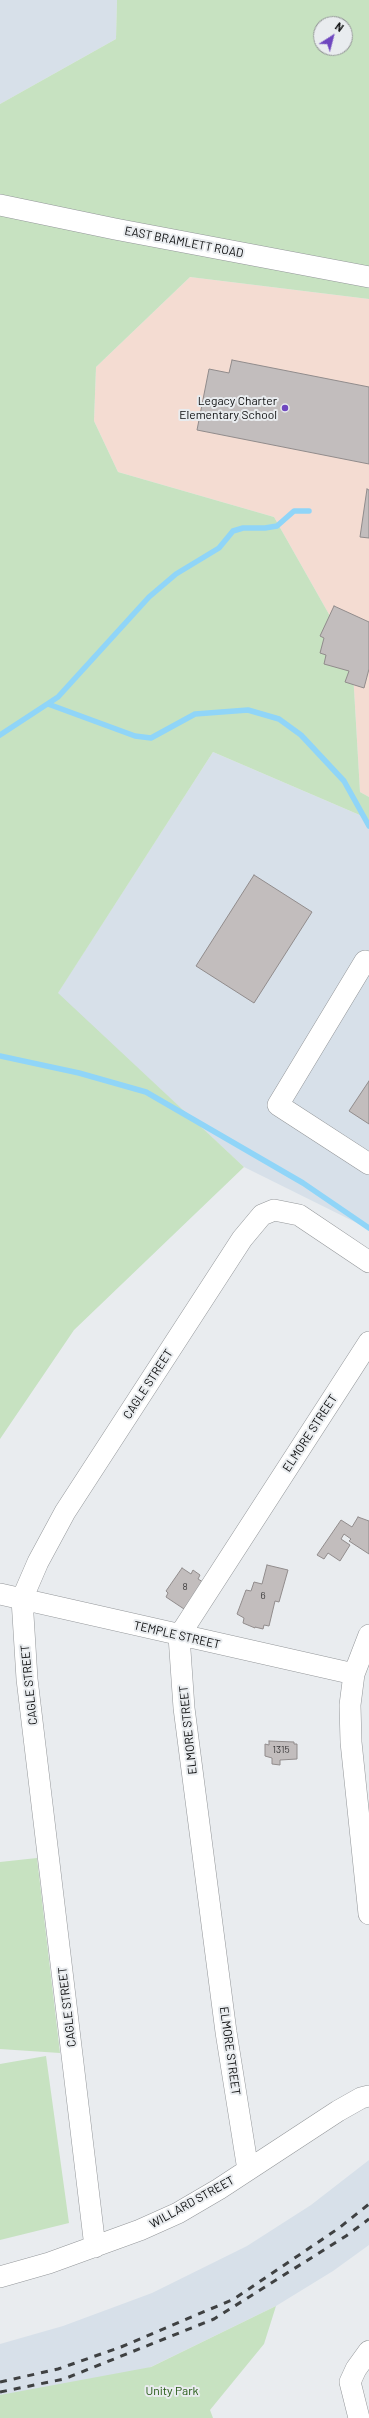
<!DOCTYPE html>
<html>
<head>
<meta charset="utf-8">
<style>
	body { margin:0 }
	#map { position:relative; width:369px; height:2418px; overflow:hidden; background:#e9ecef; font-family:Barlow,sans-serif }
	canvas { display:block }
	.north { position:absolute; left:313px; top:16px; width:40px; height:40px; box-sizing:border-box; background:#e9ecef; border:1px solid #919395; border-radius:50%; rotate:36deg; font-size:11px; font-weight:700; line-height:16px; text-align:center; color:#0c0d0e }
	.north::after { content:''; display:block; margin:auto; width:14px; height:18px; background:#6f47bf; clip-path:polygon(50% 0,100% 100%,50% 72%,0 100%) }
</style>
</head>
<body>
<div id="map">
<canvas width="369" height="2418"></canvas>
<div class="north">N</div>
</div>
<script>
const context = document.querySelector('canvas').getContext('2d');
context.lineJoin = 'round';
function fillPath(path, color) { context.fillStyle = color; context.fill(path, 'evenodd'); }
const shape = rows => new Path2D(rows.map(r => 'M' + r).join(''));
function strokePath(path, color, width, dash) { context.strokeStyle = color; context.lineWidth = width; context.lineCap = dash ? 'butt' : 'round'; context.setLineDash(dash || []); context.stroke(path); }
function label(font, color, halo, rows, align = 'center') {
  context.font = font + ' Barlow,sans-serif'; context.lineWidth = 4; context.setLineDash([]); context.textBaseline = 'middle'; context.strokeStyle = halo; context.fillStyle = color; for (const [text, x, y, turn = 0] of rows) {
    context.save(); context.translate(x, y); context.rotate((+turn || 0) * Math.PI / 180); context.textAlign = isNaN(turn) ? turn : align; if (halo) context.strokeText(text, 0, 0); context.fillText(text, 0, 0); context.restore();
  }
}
fillPath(shape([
	[0,0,117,0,116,39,0,104],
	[213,752,362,816,369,821,369,1229,244,1167,57,994],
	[369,2160,369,2245,333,2271,276,2306,85,2399,0,2418,0,2344,63,2326,152,2293,247,2246,311,2205]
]), '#d7e0e9');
fillPath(shape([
	[190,277,369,299,369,797,360,792,352,655,274,517,118,472,94,421,96,367]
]), '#f4dcd2');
fillPath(shape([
	[117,0,369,0,369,299,190,277,96,367,94,421,118,472,274,517,352,655,360,792,369,797,369,821,362,816,213,752,58,993,244,1167,74,1330,0,1439,0,104,116,39],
	[321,24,345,24,345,48,321,48],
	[37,1858,60,2053,0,2049,0,1862],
	[46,2056,69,2223,0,2240,0,2064],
	[276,2306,264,2344,210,2410,213,2418,0,2418,0,2395,151,2367]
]), '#c7e2c1');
strokePath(shape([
	[48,704,135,736,151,738,195,714,248,710,279,719,301,735,344,781,369,826],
	[0,735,58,697,149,597,176,574,219,548,233,531,243,528,265,528,277,526,294,511,309,511],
	[0,1056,79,1073,146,1092,303,1183,369,1228]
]), '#90d5f8', 5.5);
const building = shape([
	[232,360,369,387,369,464,197,430,209,369,229,373,232,360],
	[367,489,369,490,369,538,360,537,367,489],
	[334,606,369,622,369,669,364,688,345,682,349,671,324,664,326,655,320,653,324,638,320,636,334,606],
	[254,875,312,912,254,1003,196,966,254,875],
	[369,1081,369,1124,349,1111,369,1081],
	[358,1517,369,1521,369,1554,349,1541,351,1539,344,1534,341,1539,350,1545,340,1561,328,1553,324,1559,317,1555,341,1520,352,1527,358,1517],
	[267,1565,288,1570,279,1602,275,1601,269,1626,264,1625,263,1629,255,1627,255,1628,243,1623,244,1618,237,1614,246,1590,251,1591,254,1582,262,1584,267,1565],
	[182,1568,191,1574,193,1570,200,1575,198,1579,203,1582,184,1609,166,1597,168,1593,166,1591,182,1568],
	[269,1741,294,1742,294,1744,297,1744,297,1759,280,1760,280,1765,272,1764,272,1758,265,1756,265,1744,269,1745,269,1741]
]);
fillPath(building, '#c2bdbd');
strokePath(building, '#918c8c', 1);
const minor = shape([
	[0,205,115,229,369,277],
	[369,963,365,961,278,1105,369,1164],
	[0,1594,354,1674],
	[369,1635,354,1674,350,1705,351,1742,369,1914],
	[248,2170,226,2032,184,1708,179,1636,369,1342],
	[95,2247,27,1679,22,1599,38,1562,65,1512,242,1239,262,1215,274,1210,299,1215,369,1262],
	[0,2277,49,2263,140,2230,178,2213,219,2189,338,2111,361,2098,369,2096],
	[359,2418,350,2382,356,2369,369,2351]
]);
strokePath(minor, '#94979a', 22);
strokePath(minor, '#fff', 21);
strokePath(shape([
	[0,2382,58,2369,121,2347,234,2299,339,2228,369,2204],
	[0,2392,64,2379,214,2319,346,2236,369,2219]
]), '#3f4142', 3, [7, 7]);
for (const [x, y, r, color] of [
	[285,408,4,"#6f47bf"]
]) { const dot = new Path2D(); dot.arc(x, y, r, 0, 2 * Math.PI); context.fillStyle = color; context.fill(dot); strokePath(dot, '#e9ecef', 1.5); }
label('10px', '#3a393a', null, [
	["8",185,1587],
	["6",263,1596],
	["1315",281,1750]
]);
label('12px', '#0c0d0e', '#e9ecef', [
	["EAST BRAMLETT ROAD",184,242,11],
	["CAGLE STREET",148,1384,-57],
	["ELMORE STREET",310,1433,-57],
	["TEMPLE STREET",177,1635,13],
	["CAGLE STREET",29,1685,-96],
	["ELMORE STREET",188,1730,-96],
	["CAGLE STREET",67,2007,-97],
	["ELMORE STREET",230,2051,82],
	["WILLARD STREET",192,2202,-29]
]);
label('12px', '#0c0d0e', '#e9ecef', [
	["Legacy Charter",277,401],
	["Elementary School",277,415]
], 'right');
label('12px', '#225711', '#e9ecef', [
	["Unity Park",172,2391]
]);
</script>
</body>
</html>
